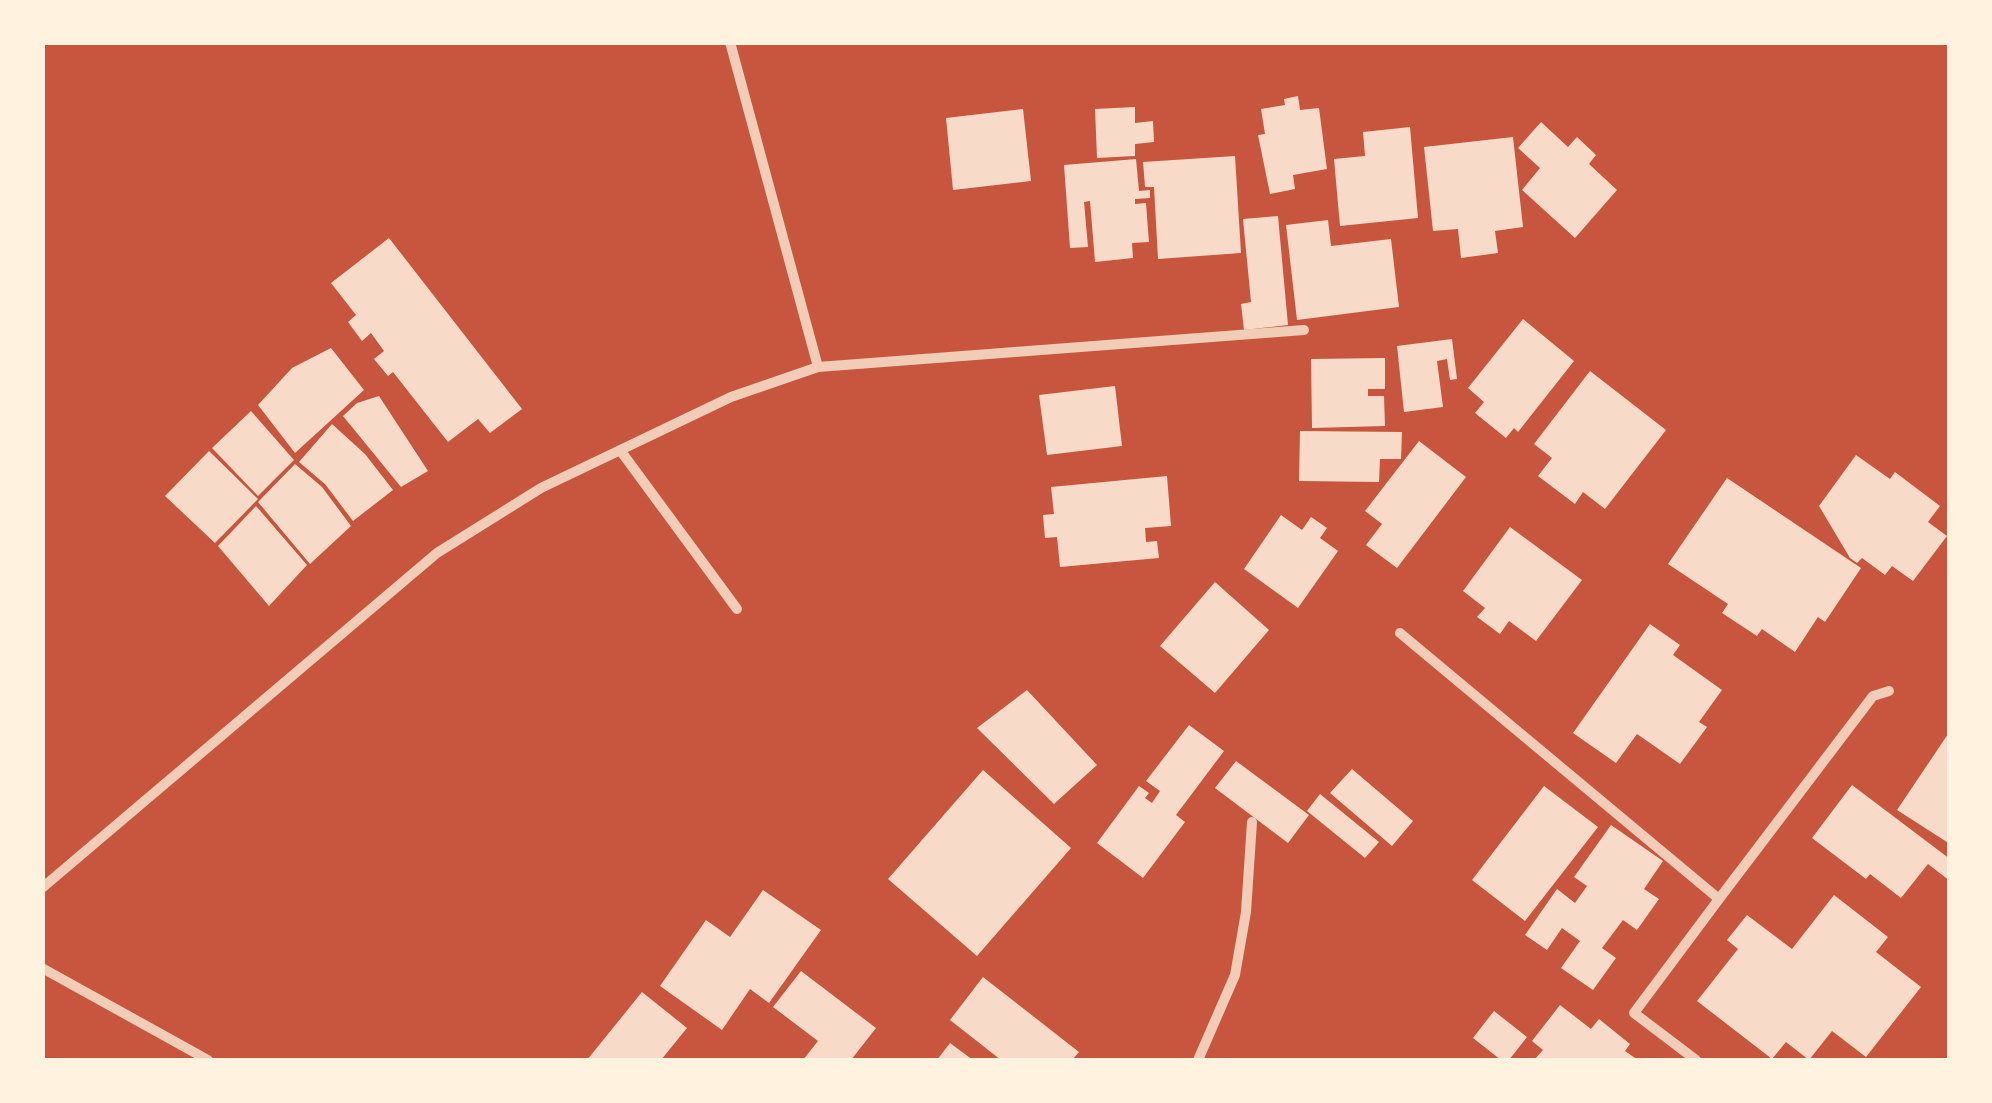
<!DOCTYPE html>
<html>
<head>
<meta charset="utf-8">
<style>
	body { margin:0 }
	#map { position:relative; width:1992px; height:1103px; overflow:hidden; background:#c8553d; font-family:"Archivo Narrow",sans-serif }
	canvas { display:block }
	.frame { position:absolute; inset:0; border:45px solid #fff3e0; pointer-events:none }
</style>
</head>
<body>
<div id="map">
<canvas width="1992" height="1103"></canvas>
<div class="frame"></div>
</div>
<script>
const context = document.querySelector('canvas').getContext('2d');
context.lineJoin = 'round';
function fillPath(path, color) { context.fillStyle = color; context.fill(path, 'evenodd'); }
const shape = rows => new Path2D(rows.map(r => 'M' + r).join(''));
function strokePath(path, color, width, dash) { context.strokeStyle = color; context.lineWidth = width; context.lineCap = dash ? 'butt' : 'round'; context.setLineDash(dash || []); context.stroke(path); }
fillPath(shape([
	[1298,96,1300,110,1319,108,1327,169,1293,175,1295,189,1270,194,1258,135,1265,134,1261,109,1285,105,1284,99],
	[1135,107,1135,123,1153,121,1154,142,1135,144,1135,156,1097,158,1095,109],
	[1023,109,1031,181,953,190,946,118],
	[1541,122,1568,147,1577,137,1596,155,1589,164,1617,190,1575,238,1522,190,1540,168,1518,148],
	[1410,127,1418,218,1340,226,1334,159,1365,156,1363,132],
	[1513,137,1523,227,1495,231,1498,253,1461,258,1458,229,1433,231,1424,147],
	[1235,156,1241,253,1158,259,1154,187,1145,187,1143,162],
	[1136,159,1139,191,1150,190,1150,198,1135,199,1135,204,1146,203,1149,242,1132,243,1133,258,1095,262,1090,201,1084,202,1088,247,1070,248,1064,165],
	[1278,216,1288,325,1244,330,1241,304,1251,302,1243,219],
	[1328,220,1331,246,1391,239,1399,307,1297,320,1286,225],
	[389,238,522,409,490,433,478,419,448,442,393,372,388,376,374,359,384,351,371,333,362,341,348,322,356,315,331,283],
	[1523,319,1574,361,1518,432,1514,428,1506,438,1475,413,1484,402,1468,388],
	[1452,339,1457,379,1450,380,1447,359,1437,361,1443,407,1404,412,1397,346],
	[331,348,364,390,295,453,258,405,292,368],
	[1385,358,1385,389,1368,389,1368,396,1384,396,1385,426,1312,428,1311,359],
	[1590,371,1666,430,1605,509,1583,492,1575,504,1538,476,1552,458,1534,444],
	[1115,386,1122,446,1047,455,1039,395],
	[379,396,428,471,401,487,343,416,357,403],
	[251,411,294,460,258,496,212,448],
	[332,424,365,454,393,490,353,521,325,484,299,462],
	[1300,431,1402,432,1401,459,1380,459,1379,482,1299,481],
	[1419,441,1466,477,1397,568,1366,545,1382,524,1365,511],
	[209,451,258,499,215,543,165,496],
	[1856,455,1890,479,1895,472,1940,506,1928,522,1947,536,1913,581,1892,566,1885,575,1862,558,1857,563,1850,558,1819,506],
	[295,464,322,487,351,526,310,564,258,502],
	[1167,476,1171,526,1145,528,1146,542,1157,541,1159,558,1060,567,1057,537,1045,538,1043,515,1054,514,1051,487],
	[1727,478,1861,568,1825,622,1818,617,1795,652,1762,629,1757,636,1722,613,1728,604,1668,564],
	[256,506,307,565,269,606,218,546],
	[1281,515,1302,530,1311,517,1327,528,1320,538,1338,551,1298,608,1244,569],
	[1510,527,1582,580,1536,641,1509,621,1500,634,1477,617,1485,608,1463,591],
	[1215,582,1269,630,1215,693,1160,646],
	[1650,624,1680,645,1673,655,1722,690,1699,722,1707,727,1680,764,1637,734,1616,763,1573,733],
	[1027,690,1097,765,1054,804,977,728],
	[1189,725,1224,751,1176,815,1185,822,1143,878,1097,843,1139,786,1149,793,1145,798,1152,803,1160,791,1146,781],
	[1950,731,1950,844,1897,810],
	[1236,761,1309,815,1288,843,1215,788],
	[1352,769,1413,821,1392,846,1330,793],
	[983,770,1071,848,977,956,888,879],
	[1852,785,1950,859,1950,881,1928,864,1901,898,1870,874,1866,879,1812,838],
	[1544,786,1598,827,1525,921,1472,880],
	[1320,794,1379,842,1365,858,1307,811],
	[1611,825,1663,861,1644,889,1659,899,1637,930,1623,920,1602,948,1616,958,1593,990,1561,968,1580,941,1562,928,1547,950,1525,935,1557,889,1575,903,1587,886,1574,877],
	[763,890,821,930,769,1003,750,989,722,1030,660,986,706,920,730,937],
	[1834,895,1888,937,1876,952,1921,987,1866,1057,1832,1031,1809,1060,1786,1042,1772,1059,1697,1001,1738,949,1727,940,1747,915,1792,949],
	[801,971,876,1028,851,1060,803,1060,818,1041,773,1007],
	[983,977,1079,1052,1072,1060,1001,1060,950,1020],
	[642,992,687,1028,661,1060,587,1060],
	[1560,1005,1591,1029,1599,1019,1630,1044,1625,1051,1638,1060,1534,1060,1543,1050,1532,1041],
	[1494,1011,1527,1037,1509,1060,1501,1060,1473,1038],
	[950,1043,973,1060,937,1060]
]), '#f7dbc8');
strokePath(shape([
	[730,42,818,367],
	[620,450,737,609],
	[1400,633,1719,899,1634,1013,1696,1060],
	[42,888,437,553,541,488,731,397,818,367,1304,330],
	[1719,899,1873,696,1889,691],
	[42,968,208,1060],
	[1198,1060,1235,975,1246,912,1252,822]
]), '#f1ccb7', 10);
</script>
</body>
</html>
